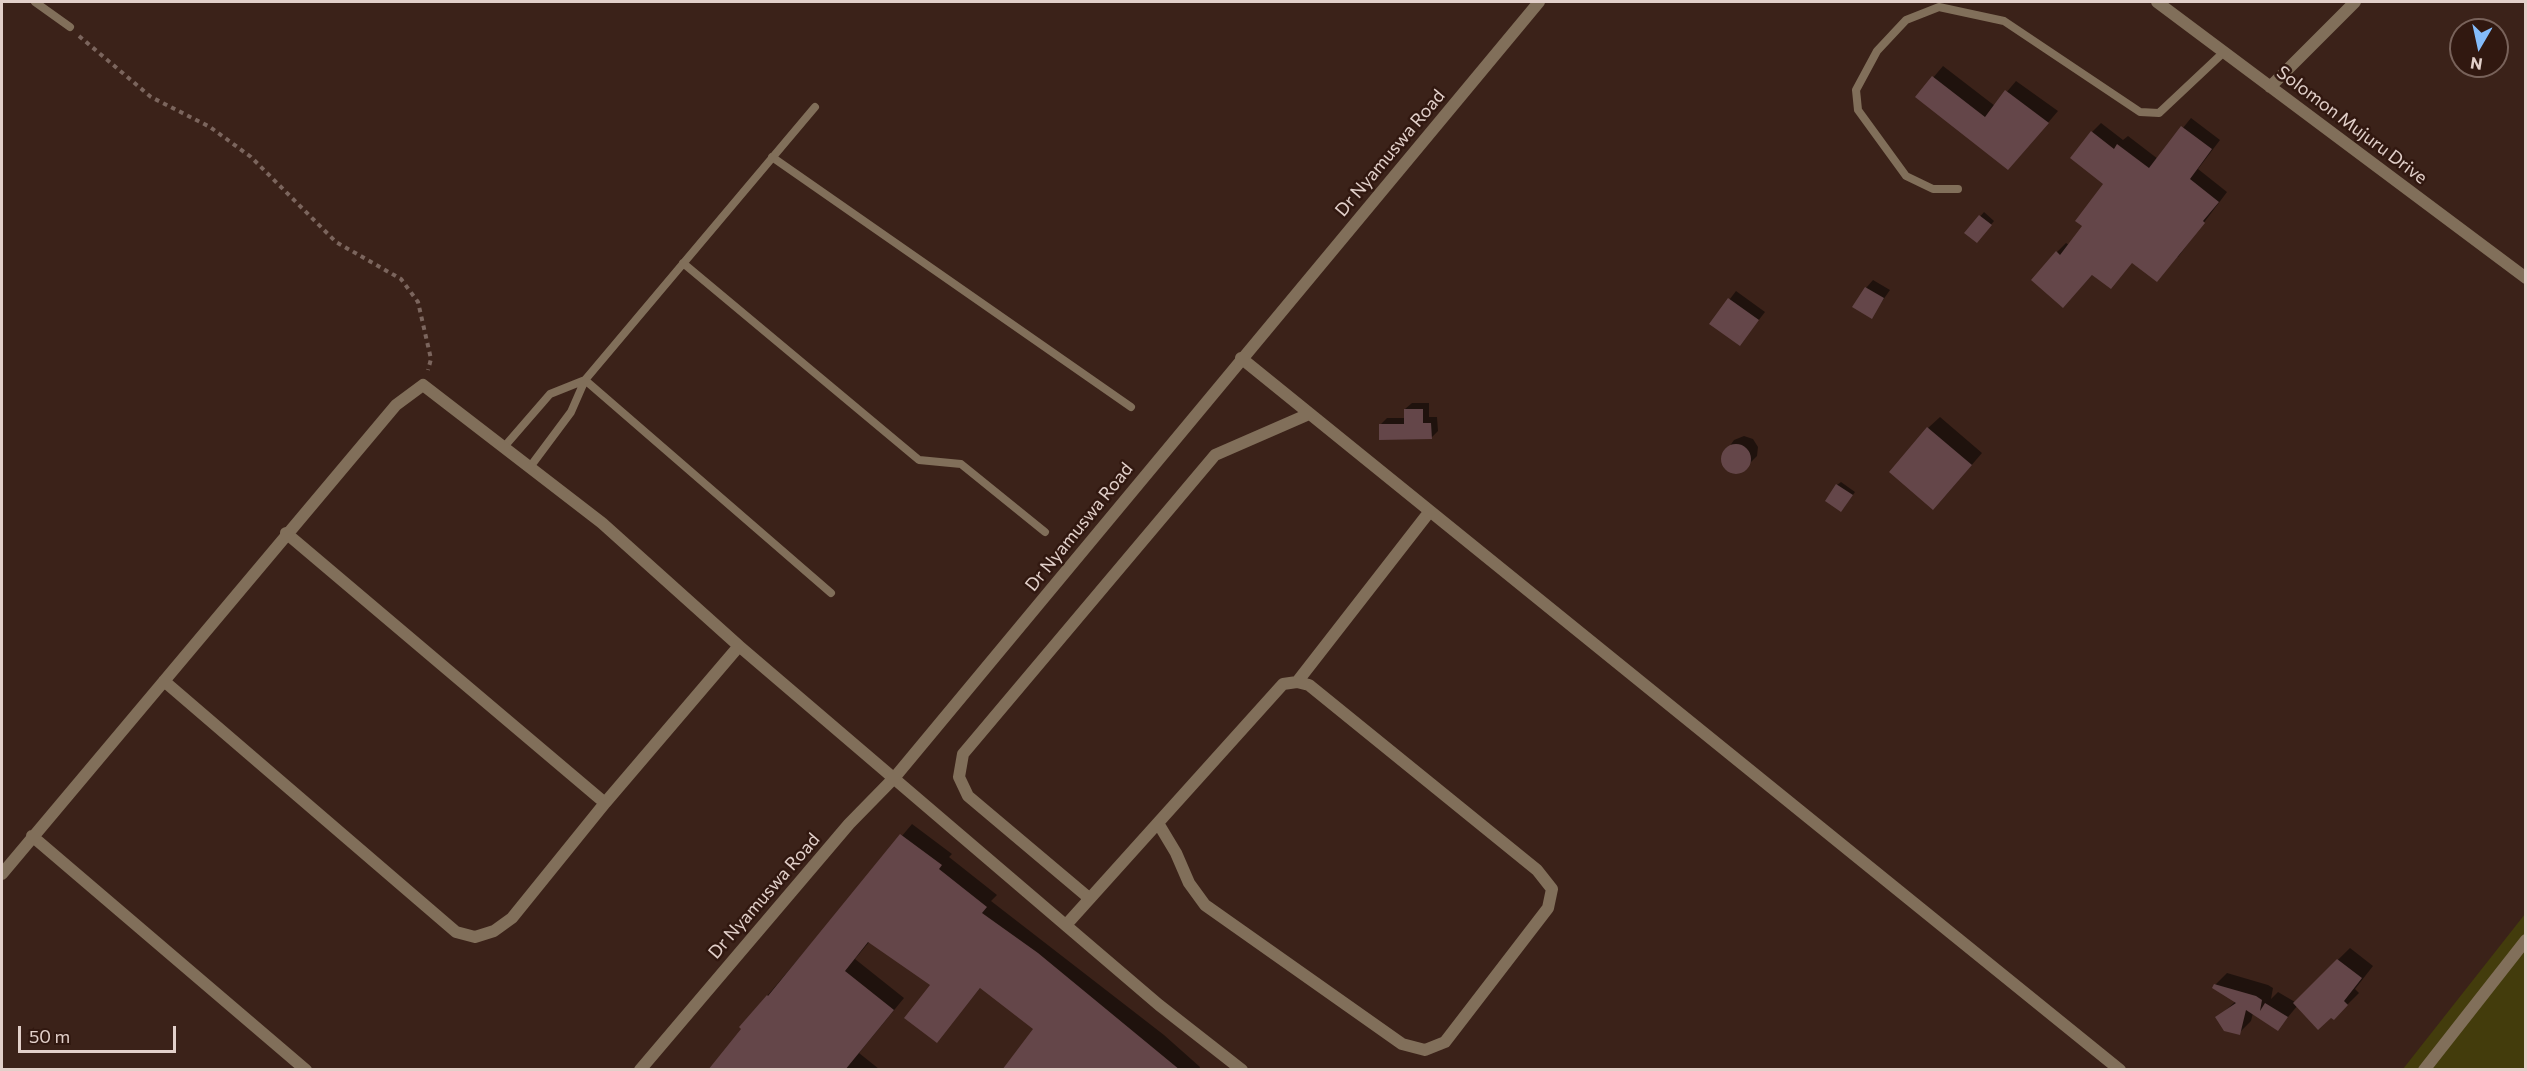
<!DOCTYPE html>
<html>
<head>
<meta charset="utf-8">
<style>
	body { margin:0 }
	#map { position:relative; width:2527px; height:1071px; overflow:hidden; background:#3b2219; font-family:Commissioner,sans-serif }
	canvas { display:block }
	.frame { position:absolute; inset:0; border:3px solid #e2d0ca; pointer-events:none }
	.north { position:absolute; left:2449px; top:18px; width:60px; height:60px; box-sizing:border-box; background:#311810; border:2px solid #78625a; border-radius:50%; rotate:189deg; font-size:16px; font-weight:700; line-height:24px; text-align:center; color:#e2d0ca }
	.north::after { content:''; display:block; margin:auto; width:21px; height:27px; background:#84bcfb; clip-path:polygon(50% 0,100% 100%,50% 72%,0 100%) }
	.scale { position:absolute; left:18px; top:1026px; width:158px; height:27px; box-sizing:border-box; border:3px solid #e2d0ca; border-top:0; padding-left:8px; font-size:18px; line-height:21px; white-space:nowrap; color:#e2d0ca; -webkit-text-stroke:4px #311810; paint-order:stroke }
</style>
</head>
<body>
<div id="map">
<canvas width="2527" height="1071"></canvas>
<div class="frame"></div>
<div class="north">N</div>
<div class="scale">50 m</div>
</div>
<script>
const context = document.querySelector('canvas').getContext('2d');
context.lineJoin = 'round';
function fillPath(path, color) { context.fillStyle = color; context.fill(path, 'evenodd'); }
const shape = rows => new Path2D(rows.map(r => 'M' + r).join(''));
function strokePath(path, color, width, dash) { context.strokeStyle = color; context.lineWidth = width; context.lineCap = dash ? 'butt' : 'round'; context.setLineDash(dash || []); context.stroke(path); }
function label(font, color, halo, rows, align = 'center') {
  context.font = font + ' Commissioner,sans-serif'; context.lineWidth = 5; context.setLineDash([]); context.textBaseline = 'middle'; context.strokeStyle = halo; context.fillStyle = color; for (const [text, x, y, turn = 0] of rows) {
    context.save(); context.translate(x, y); context.rotate((+turn || 0) * Math.PI / 180); context.textAlign = isNaN(turn) ? turn : align; if (halo) context.strokeText(text, 0, 0); context.fillText(text, 0, 0); context.restore();
  }
}
fillPath(shape([
	[2525,914,2525,1069,2403,1069]
]), '#433c0c');
fillPath(shape([
	[1943,66,1995,106,2016,81,2058,111,2018,158,1917,97],
	[2191,118,2220,140,2198,169,2227,192,2178,257,2133,261,2093,274,2072,297,2057,252,2066,243,2069,245,2084,225,2105,184,2092,132,2101,123,2123,140,2128,136,2158,159],
	[1984,212,1994,221,1980,238,1966,233],
	[1873,280,1890,290,1871,317,1866,288],
	[1736,291,1765,312,1740,344,1711,324],
	[1412,403,1429,403,1429,417,1437,417,1438,431,1431,438,1380,425,1387,418,1406,418,1405,409],
	[1940,417,1982,453,1945,496,1928,428],
	[1744,436,1753,439,1758,447,1757,456,1741,472,1732,472,1724,466,1722,457,1734,440],
	[1841,482,1855,492,1844,507,1837,485],
	[912,824,952,854,949,857,997,895,991,901,1164,1035,1200,1067,1199,1070,1077,1070,1035,1029,981,987,937,1041,933,985,870,941,855,959,904,998,859,1053,879,1069,713,1070,743,1028,741,1027],
	[2350,948,2373,966,2355,989,2359,993,2334,1018,2298,1005,2278,1029,2253,1013,2251,1021,2239,1033,2217,1018,2236,1001,2215,985,2227,973,2268,985,2273,988,2271,999,2278,992,2295,1002]
]), '#0007');
fillPath(shape([
	[1932,76,1985,117,2005,90,2049,123,2008,170,1915,97],
	[2181,126,2212,149,2190,179,2219,202,2203,221,2205,223,2157,282,2132,263,2111,289,2092,275,2063,308,2031,280,2056,251,2060,255,2082,226,2075,221,2103,184,2070,158,2091,131,2114,149,2117,144,2149,168],
	[1979,215,1992,225,1977,243,1964,233],
	[1865,287,1884,298,1872,319,1852,307],
	[1728,298,1759,320,1740,346,1709,324],
	[1404,409,1423,409,1423,423,1431,423,1432,439,1379,440,1379,424,1404,424],
	[1927,427,1972,465,1933,510,1889,472],
	'1721 459a15 15 0 1 1 30 0a15 15 0 1 1-30 0Z',
	[1836,484,1853,495,1841,512,1825,501],
	[900,834,942,865,939,869,987,907,982,913,1038,953,1180,1070,1002,1070,1033,1029,980,988,937,1043,904,1018,930,985,868,942,845,971,894,1010,845,1070,708,1070,741,1029,739,1027,767,995,768,996],
	[2337,959,2362,978,2344,1001,2348,1005,2334,1020,2331,1018,2318,1030,2293,1003],
	[2214,984,2256,996,2262,1000,2260,1011,2265,1003,2288,1017,2278,1031,2246,1010,2240,1035,2224,1031,2215,1017,2236,1003,2212,988]
]), '#644649');
strokePath(shape([
	[79,36,151,97,210,127,251,157,336,242,401,279,418,302,431,359,428,370]
]), '#7b655d', 4, [4.5, 4.5]);
strokePath(shape([
	[35,2,70,27],
	[772,157,1131,407],
	[1958,189,1933,189,1906,176,1858,110,1856,90,1877,51,1906,20,1939,7,2004,21,2140,112,2159,113,2225,51],
	[683,263,919,460,961,464,1045,532],
	[585,380,831,593],
	[504,447,550,394,585,380],
	[530,467,571,412,585,380,815,107]
]), '#816f5a', 8);
strokePath(shape([
	[1241,358,2120,1070],
	[286,533,605,803],
	[164,681,456,932,475,937,494,931,512,918,605,803,739,646],
	[1297,682,1430,511],
	[32,836,306,1070],
	[2,874,396,405,423,385,602,523,739,646,1159,1005,1242,1070],
	[1089,898,968,796,959,777,963,754,1215,455,1309,414],
	[1066,925,1283,684,1297,682,1309,685,1537,870,1552,889,1548,908,1445,1042,1425,1050,1402,1044,1205,905,1189,883,1176,853,1158,823],
	[640,1070,849,824,895,777,1539,2],
	[2424,1070,2526,940]
]), '#816f5a', 12);
strokePath(shape([
	[2157,2,2526,278],
	[2270,87,2355,2]
]), '#816f5a', 12);
label('18px', '#e2d0ca', '#311810', [
	["Solomon Mujuru Drive",2352,125,37],
	["Dr Nyamuswa Road",1390,153,-50],
	["Dr Nyamuswa Road",1079,527,-51],
	["Dr Nyamuswa Road",764,896,-49]
]);
</script>
</body>
</html>
